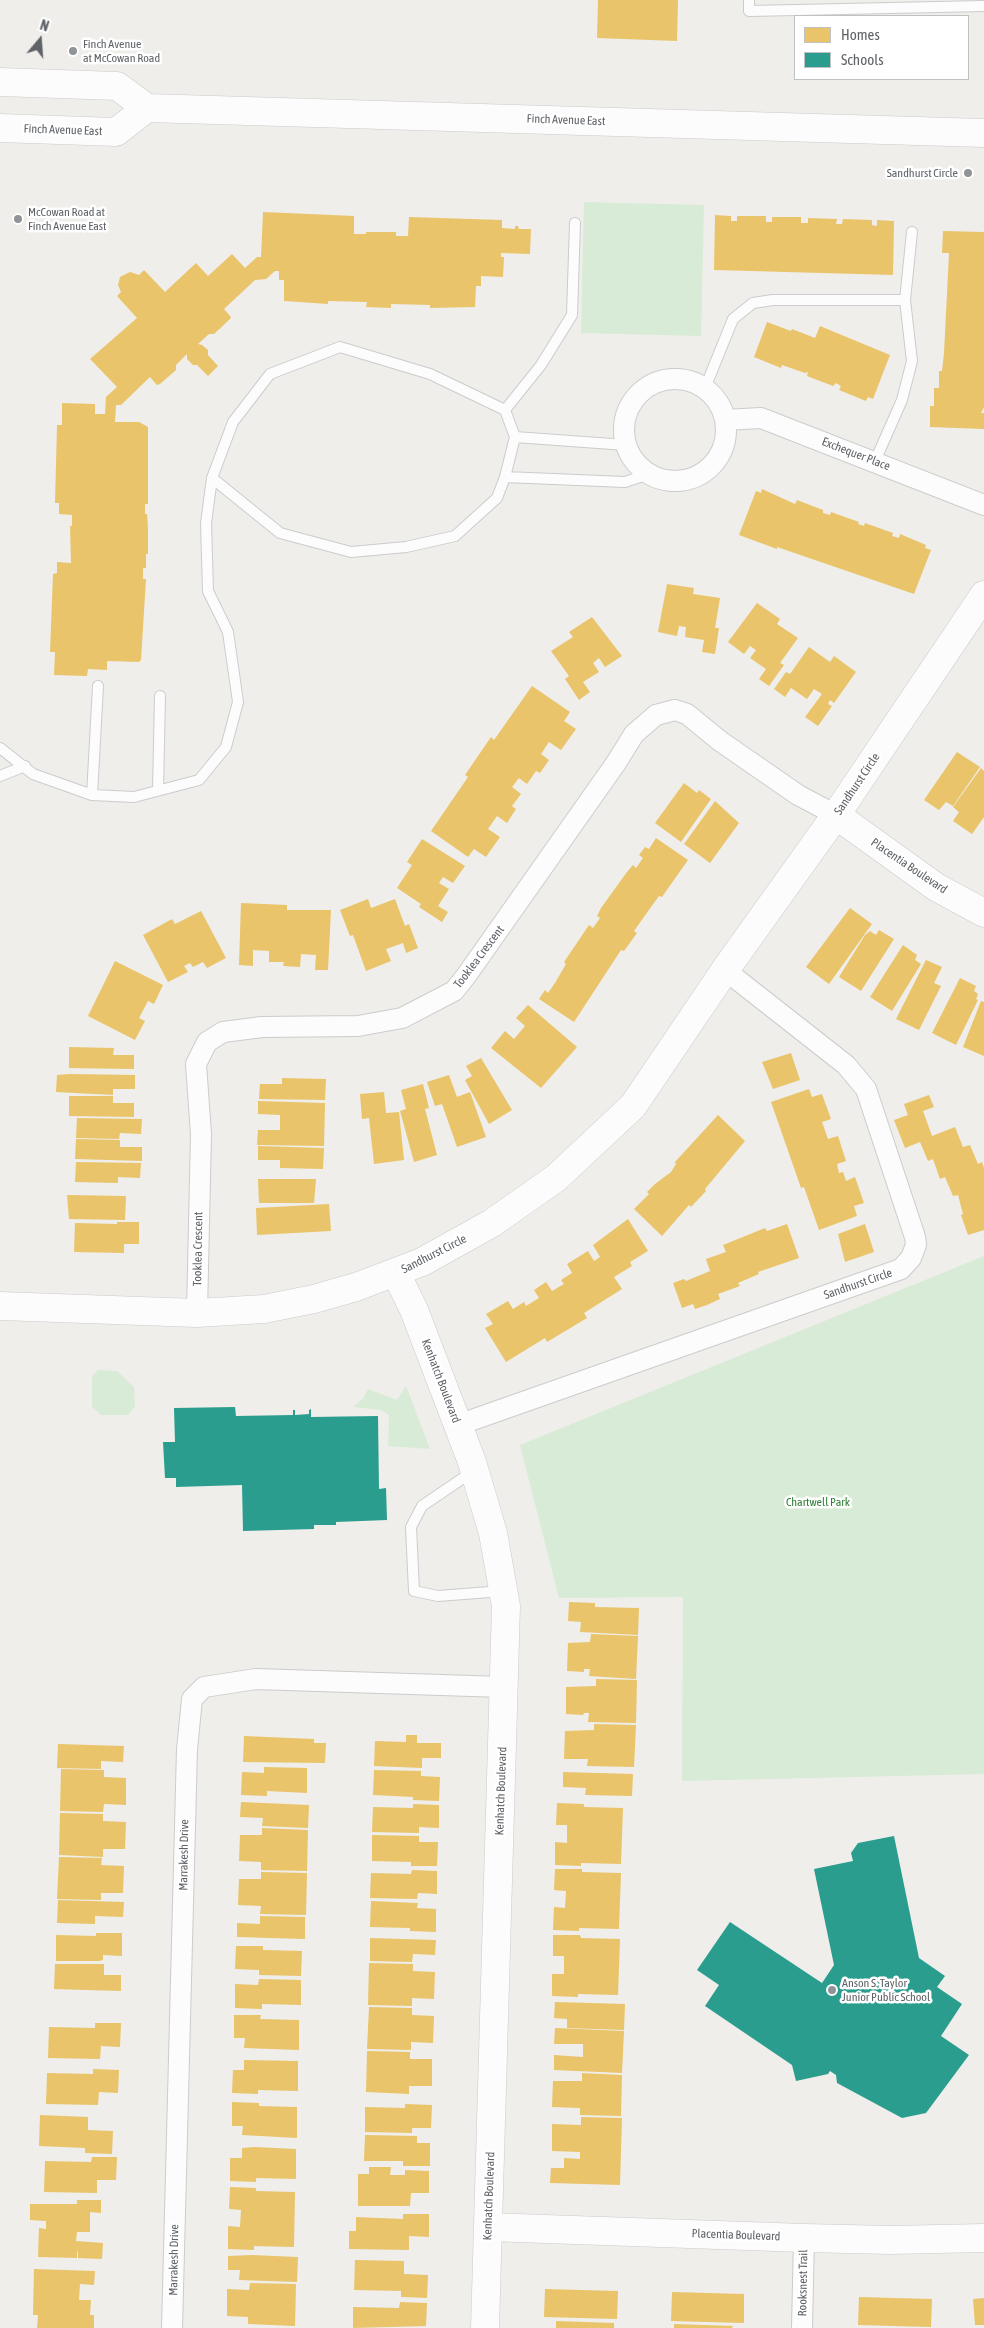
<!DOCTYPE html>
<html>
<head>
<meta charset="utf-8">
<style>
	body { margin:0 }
	#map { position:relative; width:984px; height:2328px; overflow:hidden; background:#efeeea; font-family:"Asap Condensed",sans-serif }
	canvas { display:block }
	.legend { position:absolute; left:794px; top:15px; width:175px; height:65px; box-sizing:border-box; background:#fff; border:1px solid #bfc1c3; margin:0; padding:6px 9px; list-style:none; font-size:15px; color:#5f6368 }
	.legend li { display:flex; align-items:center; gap:10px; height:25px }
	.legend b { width:25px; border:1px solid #bfc1c3 }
	.north { position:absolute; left:15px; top:15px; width:50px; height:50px; -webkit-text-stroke:4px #fff; paint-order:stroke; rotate:18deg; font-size:14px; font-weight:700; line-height:20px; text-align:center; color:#5f6368 }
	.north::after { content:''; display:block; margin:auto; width:18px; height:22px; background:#5f6368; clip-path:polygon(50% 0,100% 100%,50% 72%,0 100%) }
</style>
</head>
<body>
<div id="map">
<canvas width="984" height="2328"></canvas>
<ul class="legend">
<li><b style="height:14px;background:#e9c46a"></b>Homes</li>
<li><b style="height:14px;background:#2a9d8f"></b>Schools</li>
</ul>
<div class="north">N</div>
</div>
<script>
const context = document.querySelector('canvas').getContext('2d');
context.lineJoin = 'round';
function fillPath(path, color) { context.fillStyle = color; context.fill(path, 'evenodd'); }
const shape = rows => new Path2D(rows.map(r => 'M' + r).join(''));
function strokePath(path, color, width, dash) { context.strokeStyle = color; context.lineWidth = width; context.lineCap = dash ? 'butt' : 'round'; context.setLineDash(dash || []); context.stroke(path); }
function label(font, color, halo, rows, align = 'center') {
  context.font = font + ' "Asap Condensed",sans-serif'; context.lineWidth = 5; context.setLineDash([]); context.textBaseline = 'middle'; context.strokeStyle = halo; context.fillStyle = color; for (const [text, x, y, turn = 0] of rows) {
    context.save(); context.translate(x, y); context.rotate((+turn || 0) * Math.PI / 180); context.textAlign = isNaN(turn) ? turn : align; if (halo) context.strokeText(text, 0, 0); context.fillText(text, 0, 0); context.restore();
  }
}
fillPath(shape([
	[584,202,704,205,701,336,581,333],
	[984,1256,984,1774,682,1781,683,1597,559,1598,520,1445],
	[98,1370,117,1371,134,1387,135,1406,128,1415,101,1415,92,1407,92,1377],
	[406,1386,430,1449,388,1446,389,1415,381,1410,353,1407,363,1399,368,1389,397,1400]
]), '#d8ebd6');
fillPath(shape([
	[598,0,678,0,677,41,597,38],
	[263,212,354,216,354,234,366,234,366,232,396,232,396,236,408,236,409,217,502,220,502,228,515,229,515,226,518,226,519,229,531,229,530,254,501,253,501,257,504,257,503,277,481,276,481,286,476,286,475,307,430,308,430,305,391,304,391,308,366,307,367,302,328,301,328,304,284,301,284,280,279,280,279,271,275,271,266,279,255,280,224,309,231,317,230,319,214,334,209,334,198,344,202,345,208,350,208,355,218,366,208,376,197,365,193,365,187,359,187,354,176,365,176,370,160,384,157,385,150,377,121,405,116,405,115,422,139,422,148,427,148,504,145,504,145,514,147,514,148,529,148,554,146,554,146,568,143,568,143,579,146,579,141,660,139,662,107,661,107,670,88,669,87,676,54,675,55,652,50,652,53,574,57,573,57,562,71,563,70,526,72,526,72,515,59,514,59,503,55,503,57,425,62,425,62,403,95,404,95,414,105,414,106,397,117,387,90,359,137,318,117,296,121,292,118,285,120,277,130,272,139,275,144,270,165,292,196,263,208,276,232,254,245,268,257,257,261,257],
	[715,215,731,216,731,221,737,221,737,216,766,216,766,222,772,222,772,217,801,217,801,223,808,223,808,218,837,219,836,224,842,224,843,219,872,220,872,225,877,226,877,220,894,221,893,275,714,270],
	[943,231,984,232,984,407,981,413,984,413,984,429,930,427,930,406,934,406,934,388,939,388,939,371,942,371,944,353,949,253,942,253],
	[767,322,791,331,792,329,815,338,820,326,890,355,873,399,868,397,866,401,839,390,841,386,836,383,833,386,807,376,808,372,805,373,782,365,781,368,754,357],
	[762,489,795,504,797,500,823,510,823,513,830,515,831,512,859,522,858,524,864,526,865,523,893,533,892,536,899,538,900,534,926,545,925,548,931,550,914,594,777,547,777,549,739,535,756,491,761,493],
	[667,584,694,588,693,594,720,598,715,628,719,628,715,654,702,652,704,640,685,637,686,627,679,626,677,636,658,632],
	[757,603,780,619,777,624,798,638,780,663,784,665,769,686,759,679,766,669,750,658,756,650,750,646,744,654,728,642],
	[592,617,622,656,605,667,599,658,593,663,599,672,583,682,590,692,579,700,565,679,569,676,551,651,573,637,569,632],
	[809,647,830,662,834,656,856,672,834,703,830,700,828,704,832,706,818,726,805,717,822,694,814,689,807,699,791,688,785,697,774,689,786,672,790,674],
	[532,686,570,712,564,721,576,729,561,750,549,742,541,754,549,760,540,773,536,771,527,784,519,778,512,787,521,794,512,806,516,809,507,823,497,816,488,829,500,837,486,857,474,849,468,857,431,831,468,777,465,775,491,737,494,740],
	[957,752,980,767,953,806,946,802,939,810,924,800],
	[981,768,984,771,984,817,972,834,953,821,959,812,953,807],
	[684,783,697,793,699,790,711,799,681,842,655,823],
	[715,801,739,823,710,863,684,844],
	[656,838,688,860,662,897,659,896,646,914,634,931,637,933,624,951,621,950,574,1022,539,999,545,990,548,993,555,983,566,964,564,962,589,925,593,928,600,918,597,916,601,908,627,872,633,865,636,868,643,858,639,855,645,847,649,849],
	[422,839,465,866,453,883,443,877,439,883,449,889,438,906,448,912,442,922,419,907,421,904,397,888,412,865,407,862],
	[368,899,371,908,395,899,405,926,409,924,418,948,406,953,403,943,386,949,391,961,366,971,353,935,350,936,340,910],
	[241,903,287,905,287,910,331,910,328,970,315,970,316,955,301,954,300,967,283,966,284,962,269,962,269,951,253,950,253,966,239,965],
	[850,908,872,924,829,984,806,967],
	[201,911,226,958,207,968,203,962,193,967,190,963,184,966,188,972,168,982,143,935,172,919,175,924],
	[879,930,894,939,861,991,839,977,865,935,870,931,876,935],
	[903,945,917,955,915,960,921,964,892,1011,870,997],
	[926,960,942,967,934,983,941,986,919,1030,896,1019],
	[115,961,163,985,154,1004,148,1001,139,1018,145,1021,135,1040,88,1016],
	[960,978,976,986,974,991,978,994,976,999,978,1000,956,1045,932,1033],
	[981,1001,984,1002,984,1056,963,1047],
	[528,1005,577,1047,541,1088,491,1048,505,1031,514,1039,525,1026,516,1018],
	[69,1047,114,1048,113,1055,134,1055,134,1069,69,1068],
	[791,1053,800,1080,773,1089,762,1062],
	[481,1058,512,1110,489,1124,465,1080,472,1076,466,1066],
	[69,1074,135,1075,135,1089,113,1089,113,1095,56,1092,57,1075],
	[449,1075,457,1097,470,1092,486,1137,457,1147,442,1104,435,1106,427,1082],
	[282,1078,326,1079,325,1100,259,1099,260,1084,282,1084],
	[423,1084,429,1108,425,1109,437,1155,414,1162,400,1111,406,1109,401,1090],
	[809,1089,812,1097,822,1094,831,1119,822,1122,828,1139,838,1136,846,1161,837,1164,839,1173,843,1172,846,1181,855,1177,864,1203,854,1206,857,1216,819,1230,804,1187,801,1188,771,1102],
	[384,1092,386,1113,399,1112,404,1160,374,1164,369,1118,362,1119,360,1094],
	[929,1095,934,1107,923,1111,932,1136,955,1127,963,1147,970,1145,978,1164,982,1162,984,1168,984,1230,968,1235,961,1215,963,1214,958,1195,953,1196,945,1177,940,1179,933,1159,928,1161,920,1142,905,1148,894,1120,908,1115,904,1104],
	[69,1096,113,1096,113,1103,134,1103,134,1117,69,1116],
	[258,1101,325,1103,324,1146,257,1145,258,1130,280,1130,280,1115,258,1114],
	[718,1115,745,1141,705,1189,706,1191,691,1207,689,1205,662,1236,634,1209,649,1194,647,1192,655,1184,671,1172,676,1164,675,1162],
	[77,1118,142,1119,141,1134,120,1133,119,1139,76,1138],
	[76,1139,120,1140,120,1147,142,1147,142,1161,75,1159],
	[258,1146,324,1148,323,1169,280,1168,280,1160,258,1160],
	[76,1162,141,1163,140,1178,118,1177,118,1183,75,1182],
	[258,1179,316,1179,314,1203,259,1203],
	[67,1195,126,1196,125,1220,69,1219],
	[329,1204,331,1231,257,1235,256,1208],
	[628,1219,648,1251,630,1262,632,1266,614,1277,622,1289,584,1313,587,1318,547,1342,545,1338,506,1362,485,1328,493,1324,486,1314,508,1301,513,1309,524,1302,526,1306,539,1298,534,1290,546,1282,552,1291,564,1284,561,1280,572,1273,567,1264,588,1251,594,1261,600,1257,593,1245],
	[117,1222,139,1222,139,1244,124,1244,124,1253,74,1252,75,1223,117,1224],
	[787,1224,799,1258,758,1272,759,1274,738,1283,740,1286,718,1294,720,1299,707,1305,695,1309,693,1304,682,1308,673,1283,684,1279,686,1281,710,1271,706,1259,726,1252,723,1245,765,1228,767,1231],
	[865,1224,874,1252,845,1262,838,1234],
	[569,1602,595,1603,595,1607,639,1608,638,1635,580,1632,581,1622,568,1621],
	[591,1634,638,1636,636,1679,589,1676,590,1669,584,1669,584,1672,567,1671,568,1643,590,1642],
	[596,1679,637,1680,636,1723,588,1722,589,1713,584,1713,583,1715,566,1714,566,1687,596,1686],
	[594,1724,636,1725,634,1767,587,1766,588,1759,564,1759,565,1731,594,1730],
	[406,1735,417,1735,417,1743,441,1743,441,1758,422,1758,422,1768,374,1766,375,1741,406,1742],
	[244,1736,314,1739,314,1743,326,1743,325,1763,243,1762],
	[58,1744,124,1746,123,1762,101,1761,101,1769,57,1768],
	[264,1767,307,1768,307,1793,267,1791,267,1796,241,1795,242,1772,264,1773],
	[61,1769,104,1770,104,1777,126,1778,126,1805,104,1804,103,1812,60,1811],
	[374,1770,421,1771,421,1776,440,1777,439,1801,413,1800,413,1797,373,1795],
	[563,1772,633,1774,632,1796,585,1795,586,1788,563,1787],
	[241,1802,309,1805,308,1828,262,1826,263,1818,240,1817],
	[557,1803,584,1804,584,1807,623,1808,621,1864,581,1863,581,1866,555,1865,555,1842,567,1843,567,1825,556,1825],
	[413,1804,439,1805,439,1828,419,1827,419,1833,372,1832,373,1807,413,1808],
	[60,1813,103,1814,103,1821,126,1822,125,1849,103,1849,103,1857,59,1855],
	[262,1828,308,1830,307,1871,261,1870,261,1862,239,1861,240,1835,262,1835],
	[372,1835,419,1836,419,1842,438,1842,437,1866,411,1866,411,1862,372,1861],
	[59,1857,102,1858,101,1865,124,1866,123,1893,101,1893,101,1900,57,1899],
	[555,1869,582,1869,582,1872,621,1873,619,1929,579,1928,579,1931,553,1930,554,1907,565,1908,566,1891,554,1890],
	[412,1870,437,1871,437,1894,418,1893,417,1899,370,1898,371,1873,411,1874],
	[261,1872,307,1873,306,1915,260,1914,261,1906,238,1905,239,1879,261,1879],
	[58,1900,124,1902,123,1917,95,1916,95,1924,57,1923],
	[371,1901,418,1903,417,1908,436,1909,436,1932,410,1931,410,1928,370,1927],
	[260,1916,305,1917,305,1939,237,1937,237,1923,260,1924],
	[96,1933,122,1933,122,1956,103,1955,103,1960,99,1961,56,1961,56,1935,96,1936],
	[553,1935,580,1935,581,1938,620,1939,618,1995,578,1994,578,1997,552,1996,552,1974,564,1974,564,1956,553,1956],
	[370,1938,436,1940,435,1955,413,1954,412,1962,370,1961],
	[236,1946,263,1946,263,1950,302,1951,301,1976,259,1975,259,1970,235,1969],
	[369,1963,413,1964,413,1971,435,1972,434,1999,412,1998,412,2006,368,2005],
	[55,1964,104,1964,104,1975,121,1975,121,1991,54,1989],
	[259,1979,301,1980,301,2005,262,2004,262,2009,235,2008,235,1984,258,1985],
	[555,2002,625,2004,624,2030,567,2028,567,2019,554,2018],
	[369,2007,412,2008,412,2015,434,2016,433,2043,411,2042,411,2050,367,2049],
	[234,2015,261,2015,260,2019,299,2020,299,2050,244,2048,245,2038,234,2038],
	[95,2023,121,2023,120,2047,101,2046,100,2059,48,2058,49,2027,95,2028],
	[555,2028,624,2031,622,2073,554,2070,554,2055,583,2057,583,2044,554,2044],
	[367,2051,410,2052,410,2059,432,2059,432,2086,409,2086,409,2094,366,2092],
	[244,2060,298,2061,298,2091,258,2090,258,2094,232,2093,233,2070,244,2070],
	[93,2069,119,2070,118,2093,99,2092,98,2105,46,2104,47,2073,93,2074],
	[582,2073,622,2075,621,2116,580,2115,580,2108,552,2107,553,2081,582,2081],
	[232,2102,259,2103,259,2106,297,2107,297,2138,242,2135,243,2126,232,2126],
	[405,2104,432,2105,431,2128,412,2128,412,2133,365,2132,365,2107,405,2108],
	[40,2115,88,2117,88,2130,113,2131,112,2154,85,2153,85,2148,39,2146],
	[581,2117,622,2118,620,2185,550,2183,551,2168,564,2168,564,2158,580,2159,580,2152,552,2151,552,2124,581,2125],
	[365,2135,417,2136,417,2143,430,2143,430,2166,403,2166,403,2161,364,2161],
	[254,2147,296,2149,296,2179,256,2178,256,2182,230,2181,230,2158,242,2158,242,2148],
	[92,2157,117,2157,116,2180,97,2180,97,2193,44,2192,45,2161,91,2162],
	[369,2167,391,2167,390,2175,405,2175,405,2170,429,2171,429,2193,411,2193,410,2206,358,2206,358,2174,369,2174],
	[230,2187,256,2188,256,2191,295,2192,294,2247,254,2246,254,2250,228,2249,228,2226,240,2227,241,2210,229,2209],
	[77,2200,101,2200,101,2213,90,2212,90,2232,77,2232,76,2241,103,2243,102,2259,78,2258,78,2251,77,2252,77,2258,38,2257,39,2228,46,2229,46,2221,30,2220,30,2204,77,2204],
	[403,2214,429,2214,429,2237,409,2236,409,2250,349,2249,349,2231,356,2231,356,2217,403,2219],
	[252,2255,298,2257,297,2282,239,2280,240,2270,228,2270,228,2256],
	[355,2260,404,2261,404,2274,428,2275,427,2298,401,2297,401,2291,354,2290],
	[34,2269,95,2271,94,2285,80,2284,79,2300,91,2300,90,2315,94,2315,94,2328,37,2328,38,2315,33,2315],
	[250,2283,296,2284,295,2326,248,2324,248,2317,227,2316,227,2289,249,2290],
	[545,2289,618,2291,617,2319,544,2317],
	[672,2292,744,2294,744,2323,671,2321],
	[859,2297,932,2299,931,2327,858,2325],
	[984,2298,984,2325,975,2325,973,2299],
	[400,2302,427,2303,426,2326,353,2328,353,2307,399,2308],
	[556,2321,614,2323,614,2328,556,2328],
	[674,2324,733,2326,732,2328,674,2328]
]), '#e9c46a');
fillPath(shape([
	[235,1407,236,1416,293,1415,293,1410,295,1410,295,1415,309,1414,309,1410,311,1409,311,1417,378,1416,379,1489,386,1488,387,1520,336,1522,336,1525,314,1525,314,1529,243,1531,242,1485,176,1487,176,1478,165,1478,163,1442,175,1442,174,1408],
	[894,1836,919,1958,945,1976,937,1987,962,2004,941,2036,969,2055,926,2113,902,2118,837,2083,836,2075,830,2071,828,2074,796,2081,792,2065,705,2006,719,1985,697,1970,730,1922,822,1983,834,1965,814,1869,853,1861,851,1853,858,1843]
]), '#2a9d8f');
const lane = shape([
	[749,0,749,11,984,6],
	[705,388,733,319,753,303,773,300,905,300],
	[515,437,626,445],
	[875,461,902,400,912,361,905,300,912,232],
	[505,477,625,482,649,474],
	[212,478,280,533,351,552,406,547,455,536,497,498,505,477,515,437,505,410,541,365,572,315,575,223],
	[0,748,33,774,92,795,134,797,199,780,226,747,238,702,228,632,208,591,206,523,212,478,233,422,270,374,340,347,430,374,505,410],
	[0,776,25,766],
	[158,790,160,696],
	[92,795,98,686],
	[472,1472,422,1506,411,1527,414,1591,438,1596,503,1591]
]);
const street = shape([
	'624 430a51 51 0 1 1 102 0a51 51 0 1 1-102 0Z',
	[725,420,761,418,984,505],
	[197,1313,201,1134,196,1064,207,1042,223,1032,262,1027,358,1026,402,1018,454,991,466,976,616,763,634,734,656,715,675,710,687,714,720,741,798,795,836,815],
	[458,1425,901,1269,911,1258,916,1245,915,1237,866,1089,846,1065,725,970],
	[172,2328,187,1749,192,1699,204,1687,256,1679,503,1687],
	[802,2328,804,2238]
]);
const secondary = shape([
	[0,82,117,86,147,108,984,133],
	[0,128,116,132,147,108],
	[836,815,936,887,984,913],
	[396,1273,414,1310,472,1462,493,1533,506,1606,485,2328],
	[0,1306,197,1313,264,1309,314,1299,356,1287,422,1262,492,1223,556,1178,633,1106,725,970,836,815,984,595],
	[488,2227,804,2238,890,2240,984,2238]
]);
strokePath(lane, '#cbcccc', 12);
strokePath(street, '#cbcccc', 22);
strokePath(secondary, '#cacacb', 29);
strokePath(lane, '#fdfcfc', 10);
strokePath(street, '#fdfcfc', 20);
strokePath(secondary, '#fdfcfc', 28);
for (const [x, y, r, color] of [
	[73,51,5,"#919496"],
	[968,173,5,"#919496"],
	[18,219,5,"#919496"],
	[832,1990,5,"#919496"]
]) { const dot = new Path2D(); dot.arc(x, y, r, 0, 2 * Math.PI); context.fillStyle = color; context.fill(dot); strokePath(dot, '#fff', 2); }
label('12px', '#5f6368', '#fff', [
	["Finch Avenue",83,44],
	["at McCowan Road",83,58],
	["Sandhurst Circle",958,173,"right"],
	["McCowan Road at",28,212],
	["Finch Avenue East",28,226],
	["Anson S. Taylor",842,1983],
	["Junior Public School",842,1997]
], 'left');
label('12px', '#5f6368', '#fff', [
	["Finch Avenue East",566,120,2],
	["Finch Avenue East",63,130,2],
	["Exchequer Place",856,454,21],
	["Sandhurst Circle",857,784,-56],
	["Placentia Boulevard",909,866,34],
	["Tooklea Crescent",479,957,-53],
	["Tooklea Crescent",198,1249,-89],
	["Sandhurst Circle",434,1254,-27],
	["Sandhurst Circle",858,1284,-19],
	["Kenhatch Boulevard",441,1381,69],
	["Kenhatch Boulevard",501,1791,-88],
	["Marrakesh Drive",184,1855,-89],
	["Kenhatch Boulevard",489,2196,-88],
	["Placentia Boulevard",736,2235,2],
	["Marrakesh Drive",174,2260,-89],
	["Rooksnest Trail",803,2283,-89]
]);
label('12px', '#348238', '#fff', [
	["Chartwell Park",818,1502]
]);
</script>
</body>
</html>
